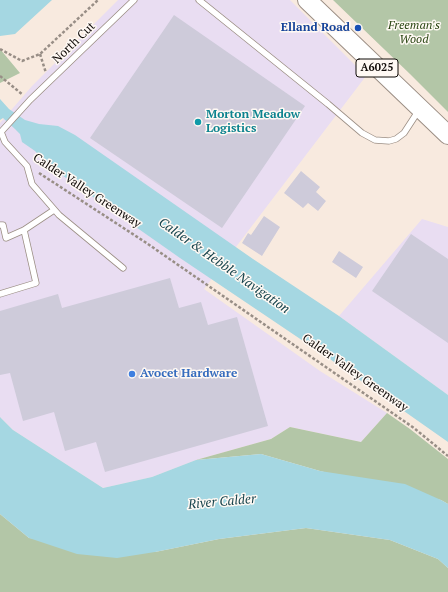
<!DOCTYPE html>
<html>
<head>
<meta charset="utf-8">
<style>
	body { margin:0 }
	canvas { display:block; background:#f8eadf }
</style>
</head>
<body>
<canvas width="448" height="592"></canvas>
<script>
const context = document.querySelector('canvas').getContext('2d');
context.lineJoin = 'round';
function fillPath(path, color) { context.fillStyle = color; context.fill(path, 'evenodd'); }
const shape = rows => new Path2D(rows.map(r => 'M' + r).join(''));
function strokePath(path, color, width, dash) { context.strokeStyle = color; context.lineWidth = width; context.lineCap = dash ? 'butt' : 'round'; context.setLineDash(dash || []); context.stroke(path); }
function label(font, color, halo, rows, align = 'center') {
  context.font = font + ' "PT Serif",serif'; context.lineWidth = 3; context.setLineDash([]); context.textBaseline = 'middle'; context.strokeStyle = halo; context.fillStyle = color; for (const [text, x, y, turn = 0] of rows) {
    context.save(); context.translate(x, y); context.rotate((+turn || 0) * Math.PI / 180); context.textAlign = isNaN(turn) ? turn : align; if (halo) context.strokeText(text, 0, 0); context.fillText(text, 0, 0); context.restore();
  }
}
fillPath(shape([
	[118,0,290,0,366,76,204,289,320,371,387,413,361,442,290,427,271,439,196,460,152,477,103,488,13,430,0,417,0,123,32,86],
	[422,219,448,227,448,395,339,316]
]), '#e9ddf2');
fillPath(shape([
	[333,0,448,0,448,112,410,74],
	[0,49,20,73,0,83],
	[387,413,410,429,448,459,448,504,441,500,320,471,261,454,196,460,271,439,290,427,361,442],
	[0,514,29,538,155,552,219,539,306,528,390,540,438,559,448,568,448,592,0,592]
]), '#b3c6a7');
fillPath(shape([
	[0,0,52,0,15,34,0,36],
	[0,99,9,109,25,120,39,124,58,126,75,135,253,259,339,316,448,395,448,442,327,357,180,258,49,166,35,151,22,142,20,134,15,129,3,118,0,120],
	[0,417,13,430,103,488,152,477,196,460,261,454,320,471,405,484,441,500,448,504,448,568,438,559,390,540,306,528,219,539,155,552,117,558,77,554,29,538,0,514]
]), '#a5d7e2');
fillPath(shape([
	[174,15,305,106,222,228,90,138],
	[301,171,320,187,316,192,326,201,318,211,308,203,303,208,284,193],
	[264,216,280,227,262,256,242,243,248,233,251,235],
	[411,234,448,259,448,343,372,291],
	[339,251,363,267,356,278,332,262],
	[170,278,179,308,201,302,208,325,237,317,268,426,105,472,96,442,65,451,54,412,23,421,10,373,0,375,0,311,58,294,62,308]
]), '#cecbda');
const lane = shape([
	[199,0,328,104,362,133,375,140,389,141,396,139,404,133,419,110],
	[1,132,30,100,134,0],
	[1,132,5,142,27,166,32,184,59,215,123,268],
	[0,225,3,225,6,238,24,230,54,210],
	[0,294,36,283,24,230]
]);
const primary = shape([
	[307,0,448,135]
]);
strokePath(lane, '#9b8e84', 7);
strokePath(primary, '#9b8e84', 20);
strokePath(shape([
	[0,49,22,61,40,54,98,0],
	[40,54,46,73],
	[0,76,23,95],
	[39,173,145,242,388,410,414,428,448,456]
]), '#988e86', 2.5, [3, 2]);
strokePath(lane, '#fff', 5.5);
strokePath(primary, '#fff', 18);
for (const [x, y, r, color] of [
	[358,28,4,"#1a4fb4"],
	[198,122,4,"#0f9aa8"],
	[132,374,4,"#3f7fe0"]
]) { const dot = new Path2D(); dot.arc(x, y, r, 0, 2 * Math.PI); context.fillStyle = color; context.fill(dot); strokePath(dot, '#fff9f4', 1.5); }
for (const [x, y, w] of [
	[377,68,42]
]) { const box = new Path2D(); box.roundRect(x - w / 2, y - 9, w, 18, 3); context.fillStyle = '#fff9f4'; context.fill(box); strokePath(box, '#0f0a07', 1); }
label('bold 11px', '#0f0a07', null, [
	["A6025",377,68]
]);
label('italic 12px', '#2a4613', '#fff9f4', [
	["Freeman's",414,26],
	["Wood",414,40]
]);
label('bold 12px', '#164399', '#fff9f4', [
	["Elland Road",350,28]
], 'right');
label('12px', '#0f0a07', '#fff9f4', [
	["North Cut",74,43,-44],
	["Calder Valley Greenway",87,191,33],
	["Calder Valley Greenway",355,373,35]
]);
label('bold 12px', '#0d838f', '#fff9f4', [
	["Morton Meadow",206,115],
	["Logistics",206,129]
], 'left');
label('bold 12px', '#366cbe', '#fff9f4', [
	["Avocet Hardware",140,374]
], 'left');
label('italic 13px', '#17444d', '#fff9f4', [
	["Calder & Hebble Navigation",224,266,35],
	["River Calder",222,502,-5]
]);
</script>
</body>
</html>
